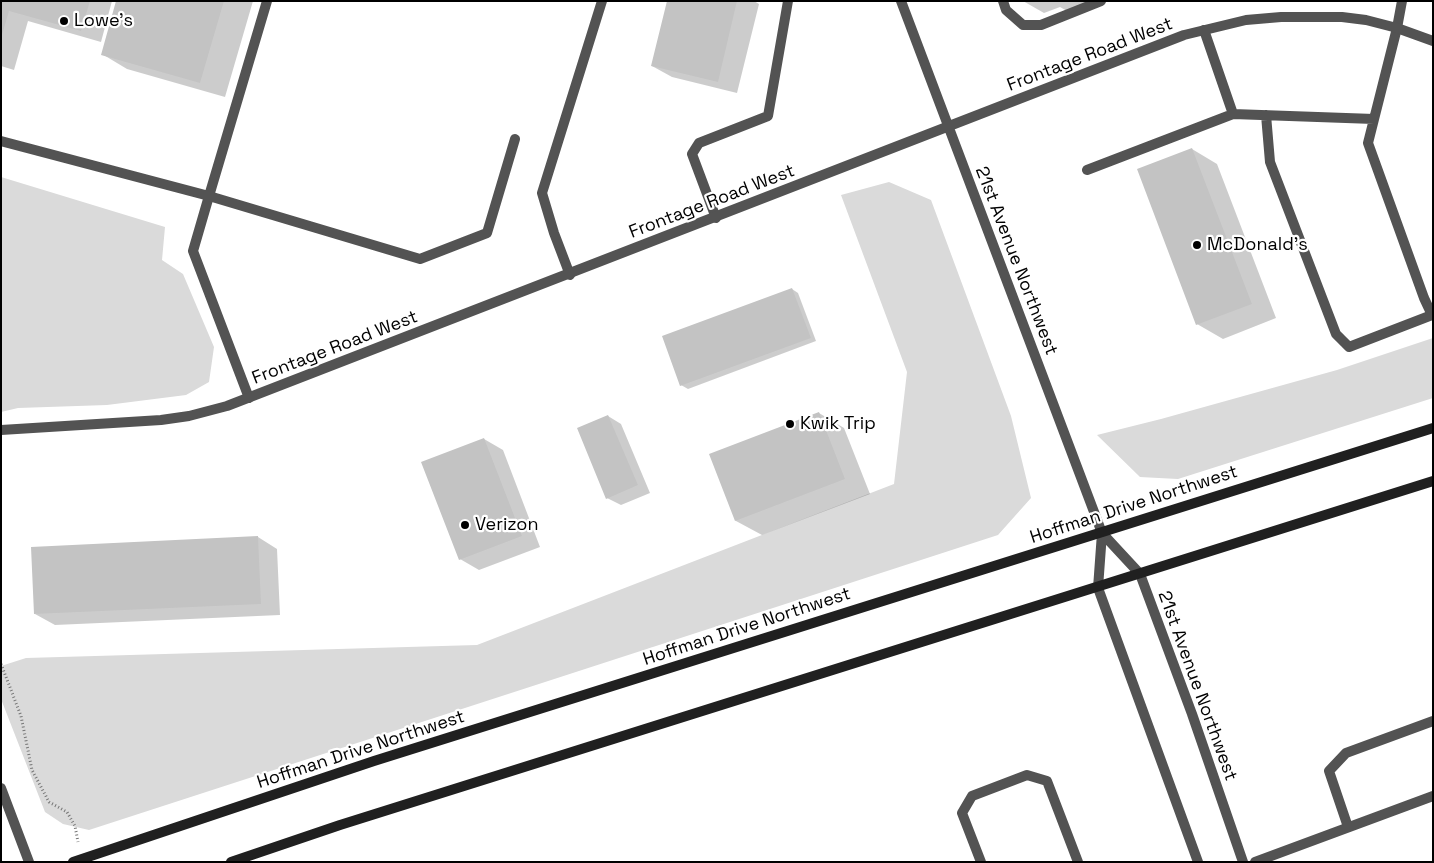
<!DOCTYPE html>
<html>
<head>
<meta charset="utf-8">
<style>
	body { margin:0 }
	#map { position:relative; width:1434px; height:863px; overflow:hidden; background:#fff; font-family:"Space Grotesk",sans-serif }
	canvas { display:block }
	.frame { position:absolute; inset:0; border:2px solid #000; pointer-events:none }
</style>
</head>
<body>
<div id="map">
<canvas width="1434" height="863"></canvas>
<div class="frame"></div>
</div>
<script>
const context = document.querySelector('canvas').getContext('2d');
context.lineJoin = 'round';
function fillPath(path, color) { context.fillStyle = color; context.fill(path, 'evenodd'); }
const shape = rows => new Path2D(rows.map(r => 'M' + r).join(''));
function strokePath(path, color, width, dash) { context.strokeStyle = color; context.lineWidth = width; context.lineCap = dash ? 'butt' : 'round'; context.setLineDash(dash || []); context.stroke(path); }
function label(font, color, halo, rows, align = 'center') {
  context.font = font + ' "Space Grotesk",sans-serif'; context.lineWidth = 4.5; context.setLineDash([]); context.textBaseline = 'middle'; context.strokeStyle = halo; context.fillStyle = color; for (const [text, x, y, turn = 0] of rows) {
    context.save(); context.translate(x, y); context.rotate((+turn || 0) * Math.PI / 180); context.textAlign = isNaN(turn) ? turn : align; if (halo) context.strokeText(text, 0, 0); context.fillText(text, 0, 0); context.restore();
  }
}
fillPath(shape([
	[1,177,165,227,162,260,183,274,214,347,209,382,186,395,107,405,18,408,1,412],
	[889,182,931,200,1011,416,1031,498,998,535,89,830,63,824,45,812,1,699,1,666,26,658,477,645,894,484,907,372,841,195],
	[1433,338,1433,398,1178,479,1140,477,1097,435,1161,419,1337,370]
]), '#dadada');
fillPath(shape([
	[1,1,112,1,101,42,28,21,14,70,1,66],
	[117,1,253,1,225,97,127,69,102,54],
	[668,1,754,1,759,4,737,93,672,77,652,66],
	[1023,1,1093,1,1067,11,1060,7,1044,13],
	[1192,149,1217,164,1276,318,1223,339,1197,324],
	[792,289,798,293,816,341,688,389,681,385],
	[819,413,844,428,870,494,762,535,736,521,711,455],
	[608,416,621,424,650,493,621,505,607,498],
	[484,439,503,450,540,547,479,570,460,559],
	[258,537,277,549,280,615,55,625,35,614]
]), '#0003');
fillPath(shape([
	[1,1,90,1,81,31,9,11,2,35],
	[116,1,224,1,200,83,101,55],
	[667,1,737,1,718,82,651,66],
	[1192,148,1252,304,1196,325,1137,169],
	[792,288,811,338,680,386,662,336],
	[819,412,845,479,735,521,709,454],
	[608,415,638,485,606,499,577,428],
	[484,438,522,536,459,560,421,462],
	[258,536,261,604,34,614,31,547]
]), '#c3c3c3');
strokePath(shape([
	[1,664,21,716,32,770,49,802,67,812,75,826,78,842]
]), '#757575', 3, [1, 2.5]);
strokePath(shape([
	[267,1,209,196,420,259,487,233,515,139],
	[1003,1,1006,10,1023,25,1041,25,1101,1],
	[1233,114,1374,119],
	[1266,115,1270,162,1336,334,1349,347,1432,315,1424,298,1368,143,1397,28,1402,1],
	[1,141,209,196,193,251,249,398],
	[1087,170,1233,114,1204,30],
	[716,218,692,154,699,143,768,116,788,1],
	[570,275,554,233,542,193,602,1],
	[1348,827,1329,771,1346,753,1433,721],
	[981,862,962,813,972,796,1027,775,1047,781,1078,862],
	[1255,862,1433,796]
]), '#535353', 10);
strokePath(shape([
	[901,1,1102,533,1140,574,1192,714,1243,862],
	[1,430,161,420,189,416,227,406,1184,35,1213,28,1246,20,1281,17,1342,17,1366,20,1397,28,1433,41],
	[1102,533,1098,588,1198,862],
	[1,788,29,862]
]), '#535353', 10);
strokePath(shape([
	[73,862,374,761,1433,428],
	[231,862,340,825,1433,481]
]), '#202020', 10);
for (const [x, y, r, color] of [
	[64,21,5,"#000"],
	[1197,245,5,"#000"],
	[790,424,5,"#000"],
	[465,525,5,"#000"]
]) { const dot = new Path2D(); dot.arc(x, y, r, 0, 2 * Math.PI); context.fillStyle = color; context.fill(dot); strokePath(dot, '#fff', 2); }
label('18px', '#000', '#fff', [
	["Lowe's",74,21],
	["McDonald's",1207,245],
	["Kwik Trip",800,424],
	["Verizon",475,525]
], 'left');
label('18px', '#000', '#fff', [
	["Frontage Road West",1090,55,-21],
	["Frontage Road West",712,202,-21],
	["21st Avenue Northwest",1016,261,69],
	["Frontage Road West",335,348,-21],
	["Hoffman Drive Northwest",1134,505,-18],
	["Hoffman Drive Northwest",747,627,-18],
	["21st Avenue Northwest",1197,686,70],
	["Hoffman Drive Northwest",361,750,-18]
]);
</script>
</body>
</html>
